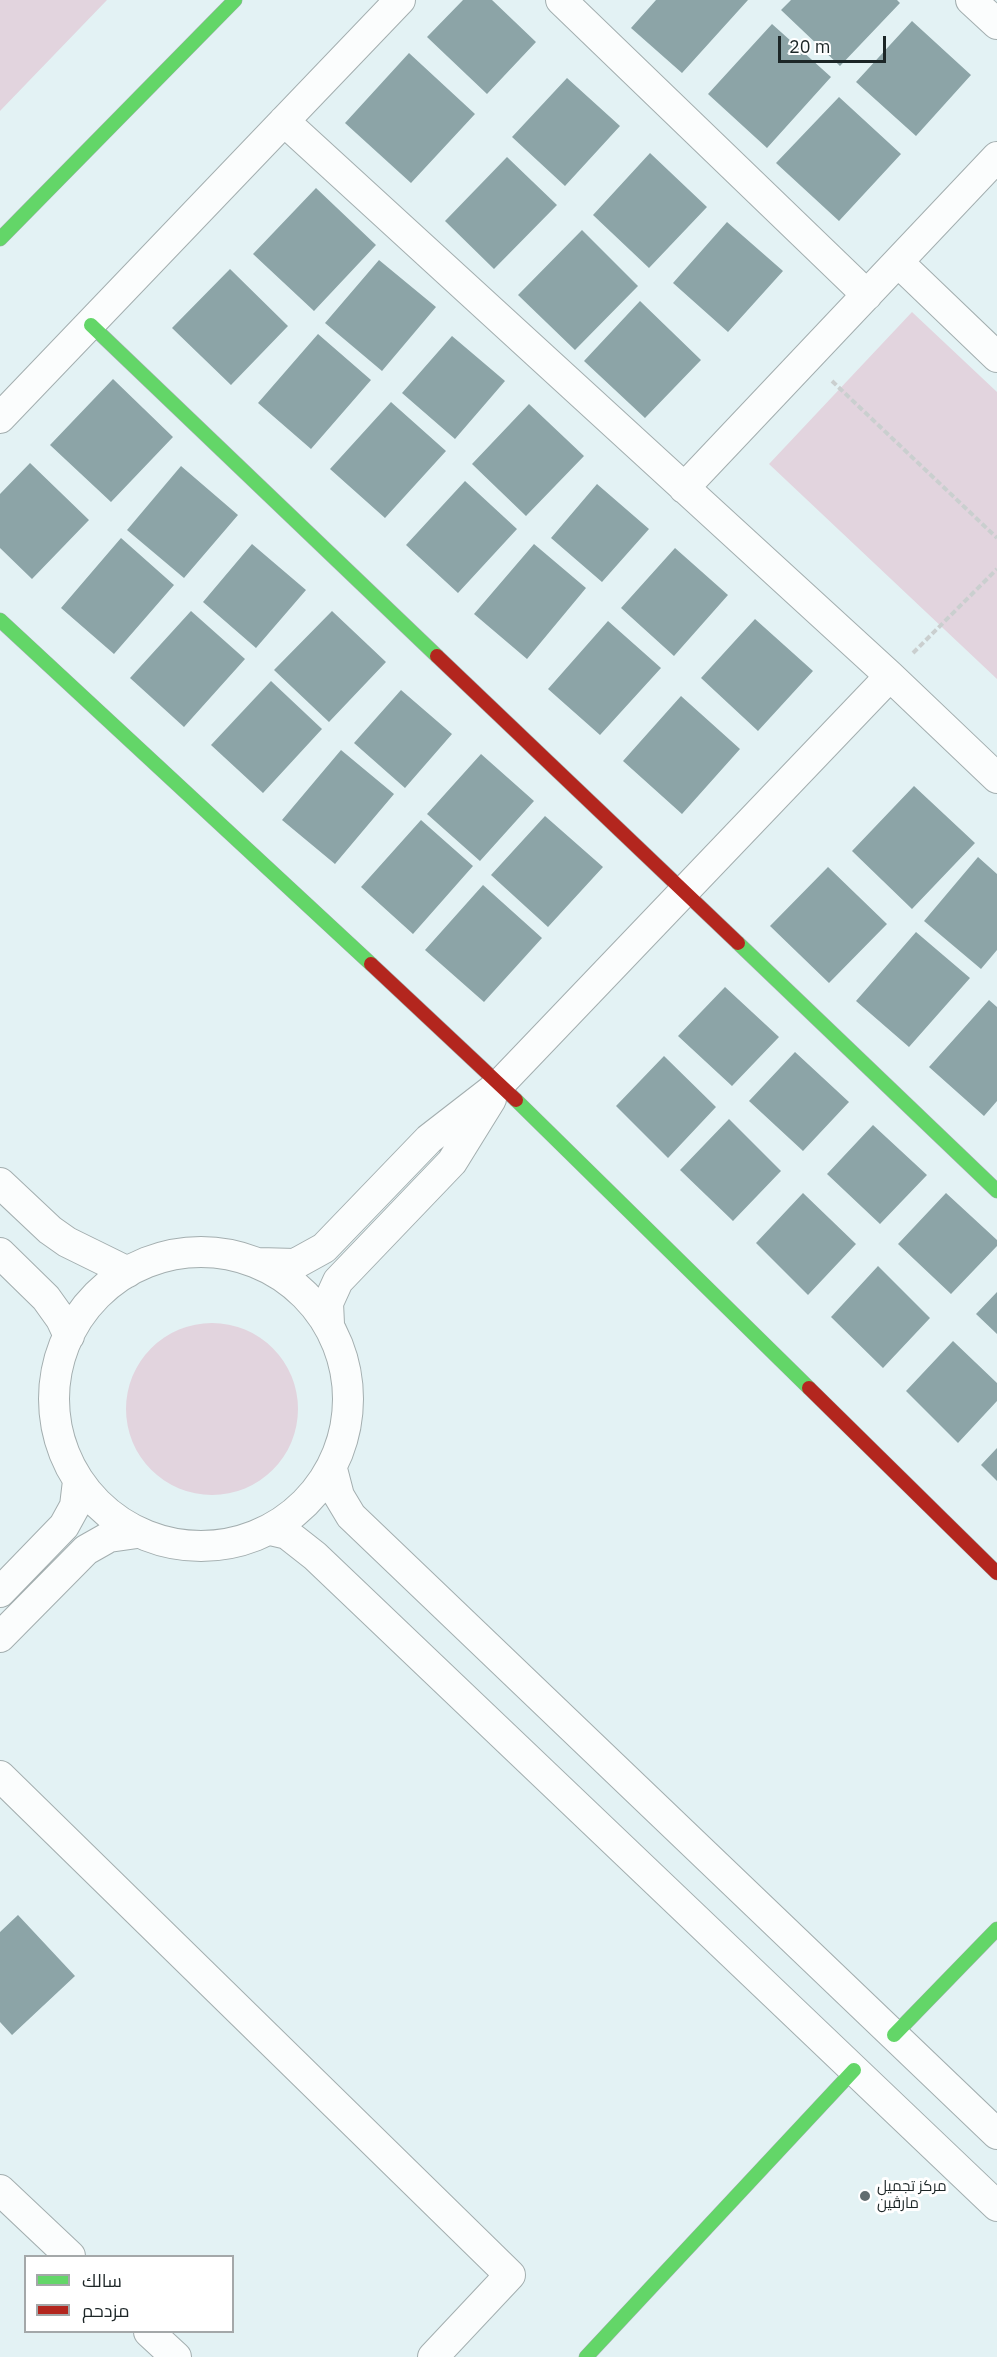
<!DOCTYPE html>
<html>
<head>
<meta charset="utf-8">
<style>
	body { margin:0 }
	#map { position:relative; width:997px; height:2357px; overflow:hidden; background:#e3f2f4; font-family:"IBM Plex Sans",Cairo,sans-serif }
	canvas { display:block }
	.legend { position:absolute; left:24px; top:2255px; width:210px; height:78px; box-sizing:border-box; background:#fff; border:2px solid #a4a8a9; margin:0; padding:8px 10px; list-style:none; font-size:18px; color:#1c2627 }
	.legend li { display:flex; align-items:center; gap:12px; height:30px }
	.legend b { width:30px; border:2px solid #a4a8a9 }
	.scale { position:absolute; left:778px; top:36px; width:108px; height:27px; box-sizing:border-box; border:3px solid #1c2627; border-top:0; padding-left:8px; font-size:18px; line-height:21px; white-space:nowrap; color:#1c2627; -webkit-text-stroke:4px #fff; paint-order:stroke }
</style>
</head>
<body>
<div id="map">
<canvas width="997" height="2357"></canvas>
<ul class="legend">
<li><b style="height:8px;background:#63d668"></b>سالك</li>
<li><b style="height:8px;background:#b3261e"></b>مزدحم</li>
</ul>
<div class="scale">20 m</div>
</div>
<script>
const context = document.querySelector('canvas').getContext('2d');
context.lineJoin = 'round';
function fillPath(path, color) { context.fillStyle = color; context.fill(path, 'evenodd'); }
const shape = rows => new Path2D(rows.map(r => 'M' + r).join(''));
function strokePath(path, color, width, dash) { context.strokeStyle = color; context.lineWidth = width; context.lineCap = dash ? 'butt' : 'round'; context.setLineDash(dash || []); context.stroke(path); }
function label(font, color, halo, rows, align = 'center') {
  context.font = font + ' "IBM Plex Sans",Cairo,sans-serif'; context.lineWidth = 6; context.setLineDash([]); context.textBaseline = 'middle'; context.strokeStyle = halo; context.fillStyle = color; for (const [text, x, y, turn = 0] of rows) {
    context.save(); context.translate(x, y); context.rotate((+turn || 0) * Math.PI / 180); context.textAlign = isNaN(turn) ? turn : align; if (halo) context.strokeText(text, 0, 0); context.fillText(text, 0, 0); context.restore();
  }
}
fillPath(shape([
	[0,0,107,0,0,111],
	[912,312,997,392,997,679,769,464],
	'126 1409a86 86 0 1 1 172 0a86 86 0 1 1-172 0Z'
]), '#e2d4de');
fillPath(shape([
	[463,0,492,0,536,42,487,94,427,37],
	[656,0,748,0,682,73,631,28],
	[791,0,897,0,900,3,840,66,781,10],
	[912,21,971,75,916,136,856,82],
	[772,24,831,77,767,148,708,94],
	[409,53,475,114,411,183,345,123],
	[567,78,620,126,565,186,512,137],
	[839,97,901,154,839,221,776,163],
	[650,153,707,207,649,268,593,215],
	[507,157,557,205,494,269,445,221],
	[316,188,376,245,314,311,253,254],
	[727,222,783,271,728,332,673,283],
	[582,230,638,286,575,350,518,295],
	[379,260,436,307,382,371,325,323],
	[230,269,288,326,231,385,172,328],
	[640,301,701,360,645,418,584,361],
	[318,334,371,380,311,449,258,403],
	[452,336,505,381,455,439,402,393],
	[113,379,173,437,111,502,50,445],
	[391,402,446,451,385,518,330,469],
	[529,404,584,456,526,516,472,464],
	[30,463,89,520,32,579,0,548,0,494],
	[181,466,238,515,184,578,127,530],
	[465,481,517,529,458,593,406,545],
	[597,484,649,529,602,582,551,538],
	[121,538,174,585,114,654,61,608],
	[252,544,306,590,256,648,203,602],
	[534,544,586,588,527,659,474,614],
	[675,548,728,595,674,656,621,608],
	[191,611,245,659,184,727,130,678],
	[332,611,386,662,329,722,274,670],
	[755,619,813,671,758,731,701,678],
	[608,621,661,668,600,735,548,689],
	[271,681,322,729,263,793,211,745],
	[401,690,452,734,405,788,354,743],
	[681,696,740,749,682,814,623,761],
	[341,750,394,794,335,864,282,820],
	[481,754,534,801,480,861,427,814],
	[914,786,975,843,912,909,852,851],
	[545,816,603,867,548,927,491,875],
	[421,820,473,866,413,934,361,887],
	[978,857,997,874,997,950,981,969,924,921],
	[828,867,887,924,829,983,770,926],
	[483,885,542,938,484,1002,425,950],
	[916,932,970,978,909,1047,856,1001],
	[725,987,779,1037,732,1086,678,1036],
	[989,1000,997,1007,997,1101,984,1116,929,1067],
	[795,1052,849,1102,803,1151,749,1101],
	[664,1056,716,1107,668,1158,616,1106],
	[729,1119,781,1171,733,1221,680,1170],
	[873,1125,927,1175,880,1224,827,1174],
	[803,1193,856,1244,808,1295,756,1243],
	[946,1193,997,1240,997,1246,951,1294,898,1244],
	[878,1266,930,1318,883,1368,831,1317],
	[997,1292,997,1334,976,1314],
	[953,1341,997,1383,997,1401,958,1443,906,1391],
	[997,1448,997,1481,981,1465],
	[18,1915,75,1976,12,2035,0,2022,0,1932]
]), '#8ca4a7');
const street = shape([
	[561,0,867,295],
	[971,0,997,24],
	[284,121,890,676,997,778],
	[898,262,997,357],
	[0,418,400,0],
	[684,488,997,157],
	[0,1183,50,1230,67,1242,128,1272],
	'54 1399a147 147 0 1 1 294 0a147 147 0 1 1-294 0Z',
	[0,1253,46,1298,61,1319,69,1336],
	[259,1263,295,1264,324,1248,429,1139,500,1084,890,676],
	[329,1324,328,1303,338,1281,452,1162,491,1099],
	[332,1469,339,1496,351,1516,997,2134],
	[270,1530,287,1534,315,1556,997,2206],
	[0,1592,64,1526,75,1506,78,1481],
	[0,1637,86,1550,109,1537,137,1533],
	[0,1776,510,2275,433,2357],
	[0,2190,70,2256],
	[149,2332,176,2357]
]);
const fast = shape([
	[0,239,235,0],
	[91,325,437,656],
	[0,620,371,964],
	[738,943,997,1191],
	[516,1100,809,1388],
	[894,2035,997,1929],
	[586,2357,854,2070]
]);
const jam = shape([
	[437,656,738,943],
	[371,964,516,1100],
	[809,1388,997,1573]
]);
strokePath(street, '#a3aeaf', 32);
strokePath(fast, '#a3aeaf', 15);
strokePath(jam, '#a3aeaf', 15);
strokePath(shape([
	[832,381,997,538],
	[913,653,997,569]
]), '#cacfcf', 4, [6, 3]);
strokePath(street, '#fbfdfd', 30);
strokePath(fast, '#63d668', 14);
strokePath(jam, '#b3261e', 14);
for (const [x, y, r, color] of [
	[865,2196,6,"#626d6f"]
]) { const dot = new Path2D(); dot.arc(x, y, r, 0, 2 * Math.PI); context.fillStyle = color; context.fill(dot); strokePath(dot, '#fff', 2); }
label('15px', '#1c2627', '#fff', [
	["مركز تجميل",877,2187],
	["مارڤین",877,2204]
], 'left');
</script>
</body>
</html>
